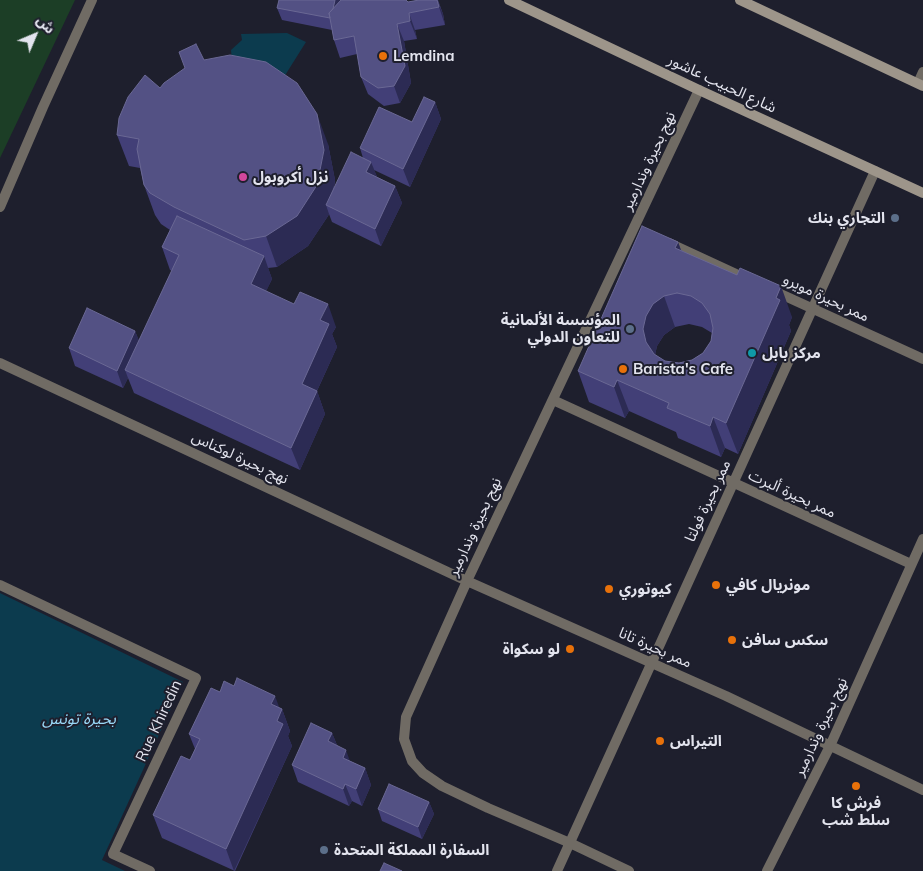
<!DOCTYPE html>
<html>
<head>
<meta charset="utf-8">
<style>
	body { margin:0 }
	#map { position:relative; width:923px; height:871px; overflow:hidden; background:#1e1f2d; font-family:Mulish,"Noto Sans Arabic",sans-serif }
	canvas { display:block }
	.north { position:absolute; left:10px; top:10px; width:50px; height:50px; -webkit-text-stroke:4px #1e1f2d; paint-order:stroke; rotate:45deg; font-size:14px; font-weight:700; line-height:20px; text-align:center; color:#e3e4ee }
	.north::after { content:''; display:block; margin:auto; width:18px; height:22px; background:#e3e4ee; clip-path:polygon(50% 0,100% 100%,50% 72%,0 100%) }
</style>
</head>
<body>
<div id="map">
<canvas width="923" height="871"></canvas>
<div class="north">ش</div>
</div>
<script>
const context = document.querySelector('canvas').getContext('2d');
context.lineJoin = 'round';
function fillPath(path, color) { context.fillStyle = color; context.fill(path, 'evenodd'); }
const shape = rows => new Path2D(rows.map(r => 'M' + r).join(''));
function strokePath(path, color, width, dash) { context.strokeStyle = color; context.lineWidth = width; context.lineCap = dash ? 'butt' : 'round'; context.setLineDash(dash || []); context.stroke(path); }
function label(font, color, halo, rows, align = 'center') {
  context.font = font + ' Mulish,"Noto Sans Arabic",sans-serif'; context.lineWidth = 4; context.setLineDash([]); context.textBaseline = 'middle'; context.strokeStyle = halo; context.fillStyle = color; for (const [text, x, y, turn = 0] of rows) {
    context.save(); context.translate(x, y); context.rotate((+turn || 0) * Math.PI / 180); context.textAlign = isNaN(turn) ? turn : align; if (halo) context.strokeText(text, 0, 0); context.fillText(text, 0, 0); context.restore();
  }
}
fillPath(shape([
	[0,0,75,0,0,158]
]), '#1c3e26');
fillPath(shape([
	[287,33,306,42,284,77,232,61,231,50,242,40,241,34],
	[0,593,183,682,102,860,125,871,0,871]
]), '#0c3b4e');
strokePath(shape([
	[918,83,923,72],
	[0,207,43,107,92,0],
	[669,243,749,280],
	[774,291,923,359],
	[0,363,467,581,726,696,923,790],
	[553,400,911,564],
	[0,585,196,678,113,854,150,871],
	[557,871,875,171],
	[629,871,570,843,488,808,442,786,423,773,412,761,404,739,406,717,467,581,699,90],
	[767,871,830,746,923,539]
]), '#706b64', 10);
strokePath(shape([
	[509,0,699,90,923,193],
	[740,0,923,86]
]), '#9d958a', 10);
fillPath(shape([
	[419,0,438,0,443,14,445,25,415,30,417,39,404,41,411,83,400,103,384,106,368,94,361,77,357,54,340,58,334,40,332,30,282,20,277,8,340,1,408,2],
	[160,88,328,144,335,180,334,188,363,158,360,148,412,122,435,102,441,119,410,187,374,170,377,177,395,186,402,203,381,246,332,222,329,214,328,216,308,246,277,267,268,268,272,279,266,291,336,327,332,334,337,347,317,391,325,414,300,470,134,393,128,378,123,388,75,366,69,348,135,331,139,341,172,271,170,270,162,247,170,230,161,224,155,215,144,185,140,168,129,166,117,135],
	[678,242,681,250,792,317,789,325,791,331,738,454,725,448,721,457,678,438,676,432,629,411,625,418,589,402,578,371],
	[689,324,702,327,712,333,711,341,703,353,692,360,679,363,665,361,655,355,657,346,664,335,675,327],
	[234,686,282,709,290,731,288,736,292,746,235,871,162,838,153,815,190,760,195,749,189,734,220,692],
	[332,733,337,745,350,761,365,768,371,785,362,806,352,801,349,806,298,782,292,765],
	[429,802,434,814,422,839,382,821,378,809]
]), '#423f77');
fillPath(shape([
	[335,0,340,0,341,2,331,19],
	[437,0,443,14,445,25,439,7],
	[409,13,415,30,417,39,410,21],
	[397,24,404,41,411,83,400,103,394,86],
	[435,102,441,119,410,187,403,169],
	[317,114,328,144,335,180,330,207,326,205,329,214,328,216,308,246,277,267,266,236],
	[371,162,378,179,366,172],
	[395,186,402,203,381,246,375,229],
	[678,242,689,273,675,248],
	[264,256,272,279,259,306,251,284],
	[781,286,792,317,789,325,791,331,738,454,726,423],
	[664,296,675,327,664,335,657,346,654,360,646,342,643,329,646,316,653,304],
	[328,304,336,327,332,334,337,347,310,406,302,384,320,320],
	[135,331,142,348,125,370,128,378,123,388,117,371],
	[617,380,629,411,625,418,614,387],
	[317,391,325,414,300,470,291,448],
	[713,417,725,448,721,457,710,426],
	[275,696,281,712,282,709,290,731,288,736,292,746,234,871,226,849,271,704],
	[332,733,339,750,328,741],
	[346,750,352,767,343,758],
	[365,768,371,785,362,806,356,789],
	[345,784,352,801,349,806,343,789],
	[429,802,434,814,422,839,418,827]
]), '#2c2b54');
const building = shape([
	[279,0,335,0,333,9,329,13,330,18,277,8,279,0],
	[341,0,406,0,408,2,419,0,437,0,439,7,409,13,410,21,397,24,405,66,394,86,378,88,361,77,354,36,334,40,329,13,341,0],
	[196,44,204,60,230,55,266,62,297,83,317,114,324,150,317,185,297,216,266,236,244,240,174,207,150,193,144,185,137,149,139,139,117,135,119,118,128,97,145,75,160,88,164,83,185,68,179,52,196,44],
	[424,97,435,102,403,169,360,148,379,107,412,122,424,97],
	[351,152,371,162,366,172,395,186,375,229,326,205,351,152],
	[177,216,264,256,251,284,294,304,300,292,328,304,320,320,329,324,302,384,317,391,291,448,125,370,179,255,162,247,177,216],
	[642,226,678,242,675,248,737,275,740,268,781,286,776,298,780,300,726,423,713,417,710,426,667,408,669,403,617,380,614,387,578,371,642,226],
	[677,293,691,296,702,303,710,314,713,328,711,341,703,353,692,360,679,363,665,361,654,354,646,342,643,329,646,316,653,304,664,296,677,293],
	[87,308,135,331,117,371,69,348,87,308],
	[237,678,275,696,271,704,282,709,277,721,283,724,226,849,153,815,181,756,190,760,200,739,189,734,211,688,220,692,224,681,234,686,237,678],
	[311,723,332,733,328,741,346,750,343,758,365,768,356,789,345,784,343,789,292,765,311,723],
	[389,784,429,802,418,827,378,809,389,784],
	[384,863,402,871,380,871,384,863]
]);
fillPath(building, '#535184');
strokePath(building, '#6a6894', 1);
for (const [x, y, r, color] of [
	[383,56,5,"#e8710a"],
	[243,177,5,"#d1479c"],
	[895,218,5,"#5c6f8a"],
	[630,329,5,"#5c6f8a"],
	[752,353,5,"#0f9aa8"],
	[623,369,5,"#e8710a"],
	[716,585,5,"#e8710a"],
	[609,589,5,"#e8710a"],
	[732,640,5,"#e8710a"],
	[570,649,5,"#e8710a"],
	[660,741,5,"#e8710a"],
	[856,786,5,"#e8710a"],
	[324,850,5,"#5c6f8a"]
]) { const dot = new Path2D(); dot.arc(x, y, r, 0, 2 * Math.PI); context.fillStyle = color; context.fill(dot); strokePath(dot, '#1e1f2d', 2); }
label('bold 15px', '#e3e4ee', '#1e1f2d', [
	["Lemdina",393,56],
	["نزل أكروبول",253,177],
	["التجاري بنك",885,218,"right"],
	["المؤسسة الألمانية",620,320,"right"],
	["للتعاون الدولي",620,337,"right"],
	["مركز بابل",762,353],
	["Barista's Cafe",633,369],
	["مونريال كافي",726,585],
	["كيوتوري",619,589],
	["سكس سافن",742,640],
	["لو سكواة",560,649,"right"],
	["التيراس",670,741],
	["فرش كا",856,803,"center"],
	["سلط شب",856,820,"center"],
	["السفارة المملكة المتحدة",334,850]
], 'left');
label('15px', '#e3e4ee', '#1e1f2d', [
	["شارع الحبيب عاشور",722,84,25],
	["نهج بحيرة وندارمير",649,161,-65],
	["ممر بحيرة مويرو",826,298,25],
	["نهج بحيرة لوكناس",240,458,25],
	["ممر بحيرة ألبرت",792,494,25],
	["ممر بحيرة فولتا",708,501,-65],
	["نهج بحيرة وندارمير",475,527,-65],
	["ممر بحيرة تانا",655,648,24],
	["Rue Khiredin",159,721,-65],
	["نهج بحيرة وندارمير",821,727,-65]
]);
label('italic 16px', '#99d8f7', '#1e1f2d', [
	["بحيرة تونس",79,719]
]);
</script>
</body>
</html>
